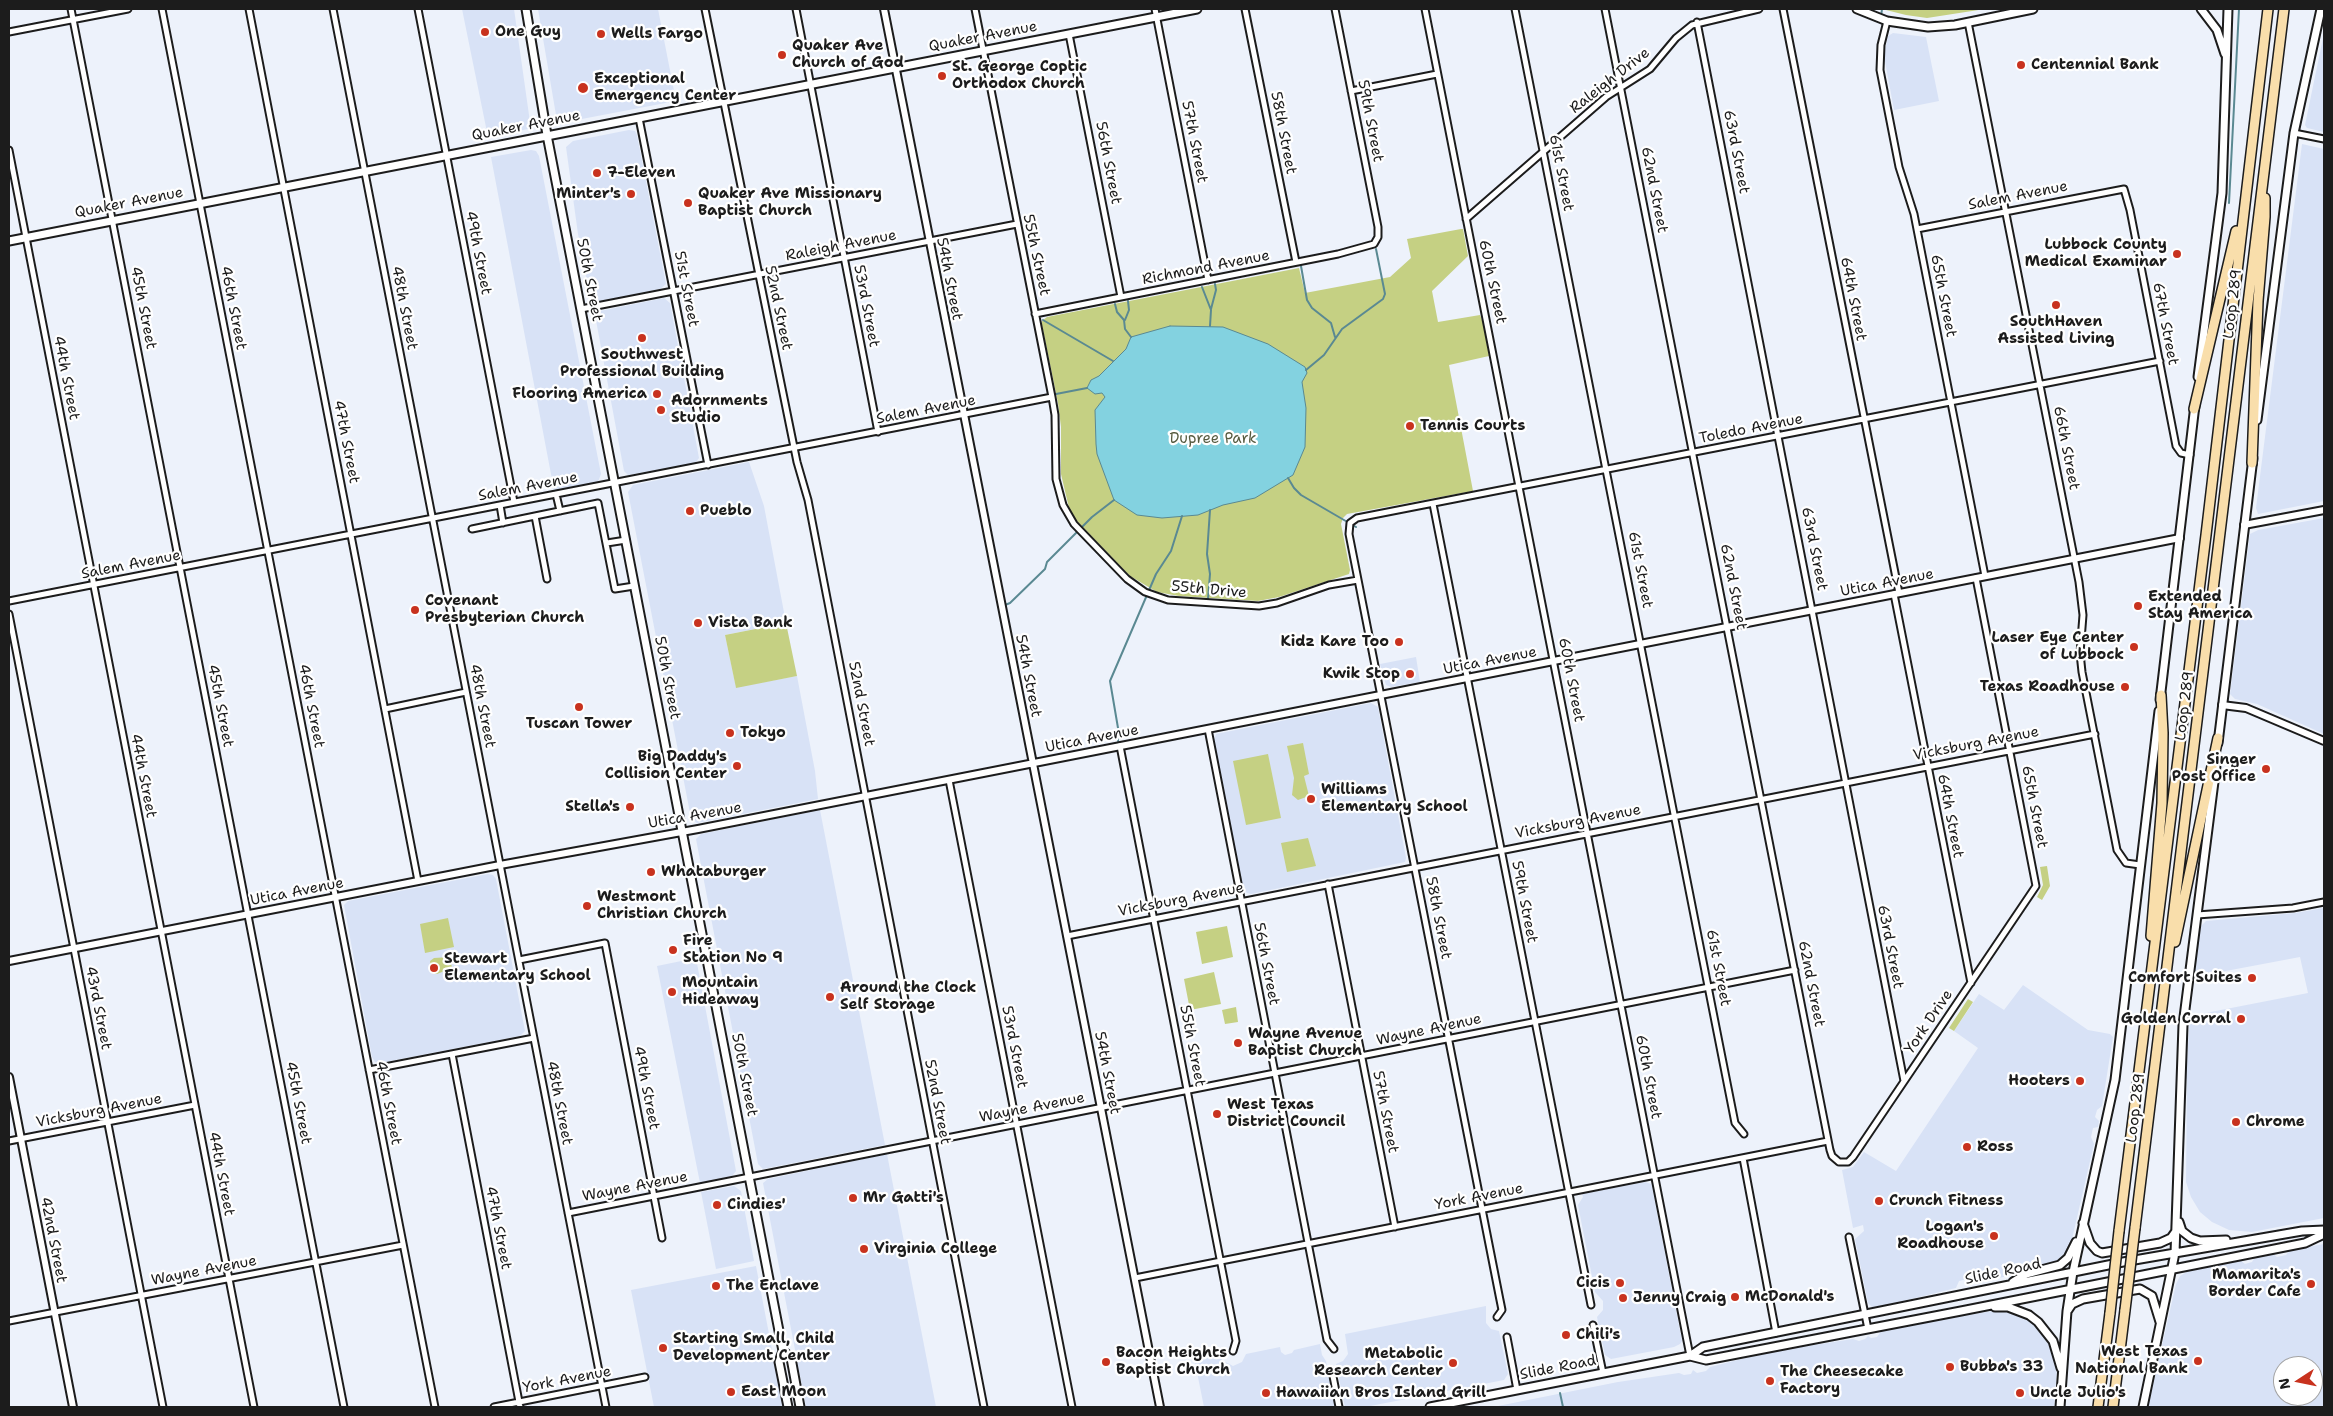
<!DOCTYPE html>
<html>
<head>
<meta charset="utf-8">
<style>
	body { margin:0 }
	#map { position:relative; width:2333px; height:1416px; overflow:hidden; background:#edf2fb; font-family:"Shantell Sans",sans-serif }
	canvas { display:block }
	.frame { position:absolute; inset:0; border:10px solid #1c1c1c; pointer-events:none }
	.north { position:absolute; left:2273px; top:1356px; width:50px; height:50px; box-sizing:border-box; background:#fff; border:1px solid #a4a4a4; border-radius:50%; rotate:259deg; font-size:14px; font-weight:700; line-height:20px; text-align:center; color:#1c1c1c }
	.north::after { content:''; display:block; margin:auto; width:18px; height:22px; background:#c8321e; clip-path:polygon(50% 0,100% 100%,50% 72%,0 100%) }
</style>
</head>
<body>
<div id="map">
<canvas width="2333" height="1416"></canvas>
<div class="frame"></div>
<div class="north">N</div>
</div>
<script>
const context = document.querySelector('canvas').getContext('2d');
context.lineJoin = 'round';
function fillPath(path, color) { context.fillStyle = color; context.fill(path, 'evenodd'); }
const shape = rows => new Path2D(rows.map(r => 'M' + r).join(''));
function strokePath(path, color, width, dash) { context.strokeStyle = color; context.lineWidth = width; context.lineCap = dash ? 'butt' : 'round'; context.setLineDash(dash || []); context.stroke(path); }
function label(font, color, halo, rows, align = 'center') {
  context.font = font + ' "Shantell Sans",sans-serif'; context.lineWidth = 4.5; context.setLineDash([]); context.textBaseline = 'middle'; context.strokeStyle = halo; context.fillStyle = color; for (const [text, x, y, turn = 0] of rows) {
    context.save(); context.translate(x, y); context.rotate((+turn || 0) * Math.PI / 180); context.textAlign = isNaN(turn) ? turn : align; if (halo) context.strokeText(text, 0, 0); context.fillText(text, 0, 0); context.restore();
  }
}
fillPath(shape([
	[462,9,514,9,530,122,528,129,488,137],
	[538,9,658,9,676,101,566,122,559,121,556,115],
	[1893,33,1926,37,1939,101,1894,110,1884,56,1888,36],
	[2324,33,2324,132,2307,128,2305,125],
	[629,130,635,131,637,135,666,284,660,289,596,302,592,299,589,292,578,234,566,147,573,141],
	[2302,144,2324,149,2324,501,2258,514,2256,508],
	[531,150,536,151,539,156,601,474,598,482,554,490,491,157],
	[664,298,670,303,699,458,695,463,628,475,624,471,595,315,600,311],
	[749,462,764,506,786,623,725,635,736,687,797,676,815,771,818,799,697,823,691,818,628,492,633,485],
	[2324,518,2324,734,2257,704,2235,699,2230,694,2250,534,2258,530],
	[1416,657,1420,682,1391,687,1386,685,1380,664],
	[1371,703,1378,707,1406,858,1405,862,1251,894,1247,893,1243,889,1214,740,1216,734],
	[820,810,885,1145,763,1169,758,1164,696,839,701,834],
	[488,874,493,875,496,879,525,1031,520,1036,380,1063,375,1062,372,1057,344,905,348,901],
	[2324,908,2324,1218,2252,1232,2229,1230,2212,1222,2200,1212,2191,1197,2186,1182,2187,1079,2186,1078,2190,1016,2308,993,2300,957,2194,977,2200,927,2206,921,2295,913],
	[696,958,736,1171,732,1176,700,1183,657,966],
	[2023,985,2088,1030,2110,1034,2113,1037,2102,1106,2097,1110,2095,1117,2099,1121,2098,1127,2093,1128,2091,1137,2094,1144,2069,1252,2060,1262,2039,1270,1973,1283,1968,1279,1959,1281,1956,1288,1887,1305,1872,1307,1868,1303,1855,1239,1864,1231,1863,1225,1853,1228,1842,1170,1853,1167,1864,1152,1896,1171,1978,1048,1954,1031,1979,994,2004,1010],
	[887,1154,936,1407,806,1407,763,1183,768,1179],
	[1645,1182,1651,1184,1652,1187,1682,1341,1680,1344,1674,1347,1611,1359,1605,1355,1597,1317,1603,1310,1603,1301,1595,1292,1578,1205,1583,1197,1582,1194],
	[734,1186,741,1191,754,1261,716,1269,701,1192],
	[2324,1244,2324,1407,2148,1407,2176,1284,2180,1276,2190,1270,2240,1260,2245,1264,2252,1262,2255,1257,2273,1254,2277,1257,2286,1255,2290,1250],
	[2283,1366,2313,1366,2313,1396,2283,1396],
	[756,1266,783,1407,654,1407,631,1290],
	[1486,1306,1486,1323,1491,1329,1499,1331,1508,1374,1504,1380,1365,1407,1345,1407,1336,1364,1343,1361,1348,1354,1345,1334],
	[1992,1311,2008,1311,2021,1315,2036,1325,2048,1339,2056,1360,2057,1369,2054,1407,1493,1407,1618,1382,1679,1373,1684,1375,1691,1374,1693,1370,1697,1373,1706,1371,1710,1367,1769,1352,1853,1339,1859,1341,1865,1339,1868,1336,1871,1338,1877,1337,1882,1330],
	[1320,1344,1322,1355,1326,1361,1335,1407,1204,1407,1193,1352,1221,1347,1220,1355,1222,1360,1233,1366,1242,1362,1246,1354,1280,1347,1281,1352,1285,1355,1292,1353,1294,1350]
]), '#d8e2f6');
fillPath(shape([
	[1882,9,1985,9,1927,18,1906,15],
	[1461,229,1463,229,1468,256,1432,291,1438,322,1480,315,1483,323,1489,356,1449,365,1473,491,1347,514,1343,518,1341,524,1350,570,1349,574,1279,597,1258,601,1179,596,1157,592,1130,576,1076,520,1069,508,1061,474,1061,427,1058,403,1042,325,1042,321,1047,317,1299,268,1305,293,1390,277,1411,258,1407,239],
	[786,623,797,676,736,688,725,635],
	[1303,743,1309,774,1304,776,1309,796,1298,800,1292,795,1294,778,1287,746],
	[1268,754,1281,818,1246,825,1233,761],
	[1308,838,1316,866,1287,872,1281,843],
	[2047,866,2050,886,2042,900,2037,897,2043,885,2040,867],
	[448,918,454,947,425,953,420,924],
	[1227,926,1233,957,1202,964,1196,932],
	[450,957,452,968,437,974,432,973,430,961,434,958],
	[1214,972,1221,1004,1190,1010,1184,979],
	[1968,999,1973,1002,1954,1031,1949,1028],
	[1236,1007,1238,1022,1225,1024,1222,1010]
]), '#c5d083');
const water = shape([
	[1170,326,1223,327,1268,344,1305,367,1307,373,1302,382,1306,408,1305,447,1293,475,1255,498,1223,505,1198,515,1162,518,1137,515,1114,500,1097,454,1096,444,1095,410,1105,397,1102,393,1095,394,1087,388,1091,380,1099,376,1126,349,1131,337,1170,326]
]);
fillPath(water, '#83d2e0');
strokePath(water, '#5a8992', 1);
strokePath(shape([
	[1881,17,1882,9],
	[2229,203,2239,9],
	[1301,266,1307,300,1312,308,1331,323,1335,337],
	[1202,287,1211,310,1210,326],
	[1115,304,1117,312,1124,320,1125,329,1131,337],
	[1211,309,1216,290,1215,284],
	[1043,320,1113,361],
	[1125,320,1129,310,1128,301],
	[1306,370,1324,355,1342,329,1383,299,1385,294,1376,249],
	[1056,394,1087,388],
	[1288,478,1294,488,1301,495,1356,527],
	[1208,599,1210,574,1207,554,1210,510],
	[1005,605,1010,603,1045,569,1047,562,1092,517,1114,500],
	[1118,741,1118,728,1110,681,1156,574,1171,551,1182,516],
	[1560,1393,1563,1407]
]), '#5a8992', 2);
const minor = shape([
	[71,9,344,1407],
	[162,9,435,1407],
	[249,9,418,881],
	[333,9,606,1407],
	[418,9,514,502],
	[705,9,797,462,808,500,984,1407],
	[796,9,878,432],
	[975,9,1052,397,1055,415,1056,479,1063,505,1074,524,1127,579,1145,592,1168,600,1259,606,1277,603,1329,585,1358,580],
	[1155,9,1208,280],
	[1245,9,1296,262],
	[1425,9,1690,1356],
	[1515,9,1735,1123,1744,1134],
	[1605,9,1830,1150,1832,1156,1839,1162,1848,1162,1853,1157,2036,886,1976,578],
	[1783,9,1899,593],
	[1887,21,1881,45,1880,70,1899,167,1914,214,1985,576],
	[1697,22,1904,1081],
	[1968,22,2079,582,2083,615,2080,653,2082,672,2117,850,2126,863,2140,865],
	[9,32,128,9],
	[1069,34,1121,297],
	[1351,91,1437,74],
	[639,118,708,465],
	[2294,133,2324,139],
	[9,150,254,1407],
	[1466,219,1606,97,1650,69,1676,38,1692,25,1759,9],
	[1917,229,2124,189,2130,210,2176,446,2181,453,2190,455],
	[581,309,1017,224],
	[1035,314,1338,254,1374,244,1378,237,1378,227,1335,9],
	[556,494,560,511],
	[1433,504,1591,1305],
	[500,505,503,523],
	[535,516,547,579],
	[472,529,598,503,615,589,634,586],
	[607,543,626,540],
	[1894,594,1971,983],
	[9,601,1052,397],
	[9,614,163,1407],
	[385,709,466,692],
	[1208,729,1326,1335,1327,1340,1334,1349],
	[1120,746,1236,1341,1233,1351],
	[949,780,1072,1407],
	[1328,884,1395,1227],
	[2197,915,2293,908,2324,902],
	[1067,936,2095,734],
	[519,960,605,943,662,1238],
	[452,1054,520,1407],
	[369,1070,534,1038],
	[9,1141,195,1105],
	[1743,1158,1776,1333],
	[568,1213,1795,970],
	[1849,1237,1868,1329],
	[1135,1278,1828,1141],
	[1497,1317,1502,1310,1500,1300,1349,534,1350,523,1357,518,2160,361],
	[9,1321,403,1245],
	[1593,1325,1603,1373],
	[1507,1337,1517,1390],
	[1332,1371,1339,1407],
	[494,1407,645,1377]
]);
const tertiary = shape([
	[884,9,1160,1407],
	[2244,525,2324,510],
	[2222,705,2246,708,2324,741],
	[9,961,500,865,698,829,2180,538],
	[9,1077,73,1407]
]);
const secondary = shape([
	[526,9,547,135,780,1336,783,1351,791,1358,800,1407],
	[1857,9,1887,21,1928,27,1955,25,2033,9],
	[2201,9,2217,30,2225,54],
	[9,241,1197,9],
	[2198,377,2222,193,2228,9],
	[2257,420,2294,133,2321,9],
	[2160,700,2195,405],
	[2218,743,2253,458],
	[2179,1222,2182,1231,2191,1238,2200,1241,2226,1240],
	[2083,1223,2090,1243,2097,1251,2102,1253,2160,1243,2171,1238,2176,1231],
	[2013,1282,2026,1274,2060,1265,2068,1258,2076,1242],
	[1995,1307,2008,1307,2029,1315,2038,1322,2053,1341,2061,1368],
	[2068,1310,2072,1304,2083,1299,2140,1289,2152,1296,2160,1322],
	[783,1351,779,1362,788,1407],
	[1690,1356,1706,1360,1961,1311,2305,1243,2324,1234],
	[1430,1407,1690,1356,1703,1347,2123,1262,2302,1231,2324,1230],
	[2060,1407,2067,1311,2073,1272,2115,1080,2159,711],
	[2143,1407,2175,1253,2183,1025,2216,766]
]);
const motorway = shape([
	[2194,409,2236,231],
	[2252,463,2258,301,2265,217,2265,198],
	[2151,936,2162,803,2163,733,2161,695],
	[2175,942,2218,738],
	[2135,1228,2284,9],
	[2119,1231,2206,535,2268,9],
	[2098,1407,2110,1313],
	[2113,1407,2125,1310]
]);
strokePath(minor, '#1c1c1c', 9);
strokePath(tertiary, '#1c1c1c', 10);
strokePath(secondary, '#1c1c1c', 11);
strokePath(motorway, '#1c1c1c', 12);
strokePath(minor, '#fff', 5);
strokePath(tertiary, '#fff', 6);
strokePath(secondary, '#fff', 7);
strokePath(motorway, '#f9deab', 9);
const motorwayBridge = shape([
	[2125,1310,2135,1228],
	[2110,1313,2119,1231]
]);
strokePath(motorwayBridge, '#1c1c1c', 12, []);
strokePath(motorwayBridge, '#f9deab', 9);
for (const [x, y, r, color] of [
	[485,32,5,"#c8321e"],
	[601,34,5,"#c8321e"],
	[782,55,5,"#c8321e"],
	[2021,65,5,"#c8321e"],
	[942,76,5,"#c8321e"],
	[583,88,6,"#c8321e"],
	[597,173,5,"#c8321e"],
	[631,194,5,"#c8321e"],
	[688,203,5,"#c8321e"],
	[2177,254,5,"#c8321e"],
	[2056,305,5,"#c8321e"],
	[642,338,5,"#c8321e"],
	[657,394,5,"#c8321e"],
	[661,410,5,"#c8321e"],
	[1410,426,5,"#c8321e"],
	[690,511,5,"#c8321e"],
	[2138,606,5,"#c8321e"],
	[415,610,5,"#c8321e"],
	[698,623,5,"#c8321e"],
	[1399,642,5,"#c8321e"],
	[2134,647,5,"#c8321e"],
	[1410,674,5,"#c8321e"],
	[2125,687,5,"#c8321e"],
	[579,707,5,"#c8321e"],
	[730,733,5,"#c8321e"],
	[737,766,5,"#c8321e"],
	[2266,769,5,"#c8321e"],
	[1311,799,5,"#c8321e"],
	[630,807,5,"#c8321e"],
	[651,872,5,"#c8321e"],
	[587,906,5,"#c8321e"],
	[673,950,5,"#c8321e"],
	[434,968,5,"#c8321e"],
	[2252,978,5,"#c8321e"],
	[672,992,5,"#c8321e"],
	[830,997,5,"#c8321e"],
	[2241,1019,5,"#c8321e"],
	[1238,1043,5,"#c8321e"],
	[2080,1081,5,"#c8321e"],
	[1217,1114,5,"#c8321e"],
	[2236,1122,5,"#c8321e"],
	[1967,1147,5,"#c8321e"],
	[853,1198,5,"#c8321e"],
	[1879,1201,5,"#c8321e"],
	[717,1205,5,"#c8321e"],
	[1994,1236,5,"#c8321e"],
	[864,1249,5,"#c8321e"],
	[1620,1283,5,"#c8321e"],
	[2311,1284,5,"#c8321e"],
	[716,1286,5,"#c8321e"],
	[1735,1297,5,"#c8321e"],
	[1623,1298,5,"#c8321e"],
	[1566,1335,5,"#c8321e"],
	[663,1348,5,"#c8321e"],
	[2198,1361,5,"#c8321e"],
	[1106,1362,5,"#c8321e"],
	[1453,1363,5,"#c8321e"],
	[1950,1367,5,"#c8321e"],
	[1770,1381,5,"#c8321e"],
	[731,1392,5,"#c8321e"],
	[1266,1393,5,"#c8321e"],
	[2020,1393,5,"#c8321e"]
]) { const dot = new Path2D(); dot.arc(x, y, r, 0, 2 * Math.PI); context.fillStyle = color; context.fill(dot); strokePath(dot, '#fff', 2); }
label('bold 15px', '#1c1c1c', '#fff', [
	["One Guy",495,32],
	["Wells Fargo",611,34],
	["Quaker Ave",792,46],
	["Church of God",792,63],
	["Centennial Bank",2031,65],
	["St. George Coptic",952,67],
	["Orthodox Church",952,84],
	["Exceptional",594,79],
	["Emergency Center",594,96],
	["7-Eleven",607,173],
	["Minter's",621,194,"right"],
	["Quaker Ave Missionary",698,194],
	["Baptist Church",698,211],
	["Lubbock County",2167,245,"right"],
	["Medical Examinar",2167,262,"right"],
	["SouthHaven",2056,322,"center"],
	["Assisted Living",2056,339,"center"],
	["Southwest",642,355,"center"],
	["Professional Building",642,372,"center"],
	["Flooring America",647,394,"right"],
	["Adornments",671,401],
	["Studio",671,418],
	["Tennis Courts",1420,426],
	["Pueblo",700,511],
	["Extended",2148,597],
	["Stay America",2148,614],
	["Covenant",425,601],
	["Presbyterian Church",425,618],
	["Vista Bank",708,623],
	["Laser Eye Center",2124,638,"right"],
	["of Lubbock",2124,655,"right"],
	["Kidz Kare Too",1389,642,"right"],
	["Kwik Stop",1400,674,"right"],
	["Texas Roadhouse",2115,687,"right"],
	["Tuscan Tower",579,724,"center"],
	["Tokyo",740,733],
	["Big Daddy's",727,757,"right"],
	["Collision Center",727,774,"right"],
	["Singer",2256,760,"right"],
	["Post Office",2256,777,"right"],
	["Williams",1321,790],
	["Elementary School",1321,807],
	["Stella's",620,807,"right"],
	["Whataburger",661,872],
	["Westmont",597,897],
	["Christian Church",597,914],
	["Fire",683,941],
	["Station No 9",683,958],
	["Stewart",444,959],
	["Elementary School",444,976],
	["Comfort Suites",2242,978,"right"],
	["Mountain",682,983],
	["Hideaway",682,1000],
	["Around the Clock",840,988],
	["Self Storage",840,1005],
	["Golden Corral",2231,1019,"right"],
	["Wayne Avenue",1248,1034],
	["Baptist Church",1248,1051],
	["Hooters",2070,1081,"right"],
	["West Texas",1227,1105],
	["District Council",1227,1122],
	["Chrome",2246,1122],
	["Ross",1977,1147],
	["Mr Gatti's",863,1198],
	["Crunch Fitness",1889,1201],
	["Cindies'",727,1205],
	["Logan's",1984,1227,"right"],
	["Roadhouse",1984,1244,"right"],
	["Virginia College",874,1249],
	["Mamarita's",2301,1275,"right"],
	["Border Cafe",2301,1292,"right"],
	["Cicis",1610,1283,"right"],
	["The Enclave",726,1286],
	["McDonald's",1745,1297],
	["Jenny Craig",1633,1298],
	["Chili's",1576,1335],
	["Starting Small, Child",673,1339],
	["Development Center",673,1356],
	["West Texas",2188,1352,"right"],
	["National Bank",2188,1369,"right"],
	["Bacon Heights",1116,1353],
	["Baptist Church",1116,1370],
	["Metabolic",1443,1354,"right"],
	["Research Center",1443,1371,"right"],
	["Bubba's 33",1960,1367],
	["The Cheesecake",1780,1372],
	["Factory",1780,1389],
	["East Moon",741,1392],
	["Hawaiian Bros Island Grill",1276,1393],
	["Uncle Julio's",2030,1393]
], 'left');
label('15px', '#1c1c1c', '#fff', [
	["Quaker Avenue",983,37,-11],
	["Raleigh Drive",1610,81,-38],
	["59th Street",1370,121,79],
	["Quaker Avenue",526,126,-11],
	["58th Street",1283,133,79],
	["57th Street",1194,142,79],
	["63rd Street",1736,152,79],
	["56th Street",1108,163,79],
	["61st Street",1561,173,79],
	["62nd Street",1654,190,79],
	["Salem Avenue",2018,196,-11],
	["Quaker Avenue",129,203,-11],
	["Raleigh Avenue",841,246,-11],
	["49th Street",478,253,79],
	["55th Street",1036,255,78],
	["Richmond Avenue",1206,268,-11],
	["54th Street",949,279,79],
	["50th Street",589,280,79],
	["60th Street",1492,282,78],
	["51st Street",686,289,79],
	["65th Street",1943,296,79],
	["64th Street",1853,299,79],
	["Loop 289",2233,304,-83],
	["53rd Street",866,306,79],
	["45th Street",143,308,79],
	["46th Street",233,308,79],
	["48th Street",404,308,79],
	["52nd Street",778,308,78],
	["67th Street",2165,324,79],
	["44th Street",66,378,79],
	["Salem Avenue",926,410,-11],
	["Toledo Avenue",1751,429,-11],
	["47th Street",346,442,79],
	["66th Street",2066,448,79],
	["Salem Avenue",528,487,-11],
	["63rd Street",1814,549,79],
	["Salem Avenue",131,565,-11],
	["61st Street",1640,570,79],
	["Utica Avenue",1887,583,-11],
	["62nd Street",1733,587,79],
	["55th Drive",1209,590,5],
	["Utica Avenue",1490,661,-11],
	["54th Street",1028,676,79],
	["50th Street",667,678,79],
	["60th Street",1571,680,79],
	["52nd Street",861,704,79],
	["45th Street",220,706,79],
	["46th Street",311,706,79],
	["48th Street",482,706,79],
	["Loop 289",2185,706,-83],
	["Utica Avenue",1092,739,-11],
	["Vicksburg Avenue",1976,744,-11],
	["44th Street",143,776,79],
	["65th Street",2034,807,79],
	["Utica Avenue",695,816,-10],
	["64th Street",1950,816,79],
	["Vicksburg Avenue",1578,822,-11],
	["Utica Avenue",297,892,-11],
	["Vicksburg Avenue",1181,900,-11],
	["59th Street",1524,902,79],
	["58th Street",1438,918,79],
	["63rd Street",1890,947,79],
	["56th Street",1266,964,79],
	["61st Street",1718,968,79],
	["62nd Street",1811,984,79],
	["43rd Street",98,1008,79],
	["York Drive",1929,1022,-56],
	["Wayne Avenue",1429,1030,-12],
	["55th Street",1192,1046,79],
	["53rd Street",1014,1047,79],
	["54th Street",1107,1073,79],
	["50th Street",744,1075,79],
	["60th Street",1648,1077,79],
	["49th Street",646,1088,79],
	["52nd Street",937,1102,79],
	["45th Street",298,1103,79],
	["46th Street",388,1103,79],
	["48th Street",559,1103,79],
	["Wayne Avenue",1032,1108,-11],
	["Loop 289",2136,1108,-83],
	["Vicksburg Avenue",99,1111,-11],
	["57th Street",1385,1112,79],
	["44th Street",221,1174,79],
	["Wayne Avenue",635,1187,-11],
	["York Avenue",1479,1197,-11],
	["47th Street",498,1228,79],
	["42nd Street",53,1240,79],
	["Wayne Avenue",204,1271,-11],
	["Slide Road",2003,1272,-12],
	["Slide Road",1558,1368,-11],
	["York Avenue",567,1380,-11]
]);
label('15px', '#575b40', '#fff', [
	["Dupree Park",1213,439]
]);
</script>
</body>
</html>
